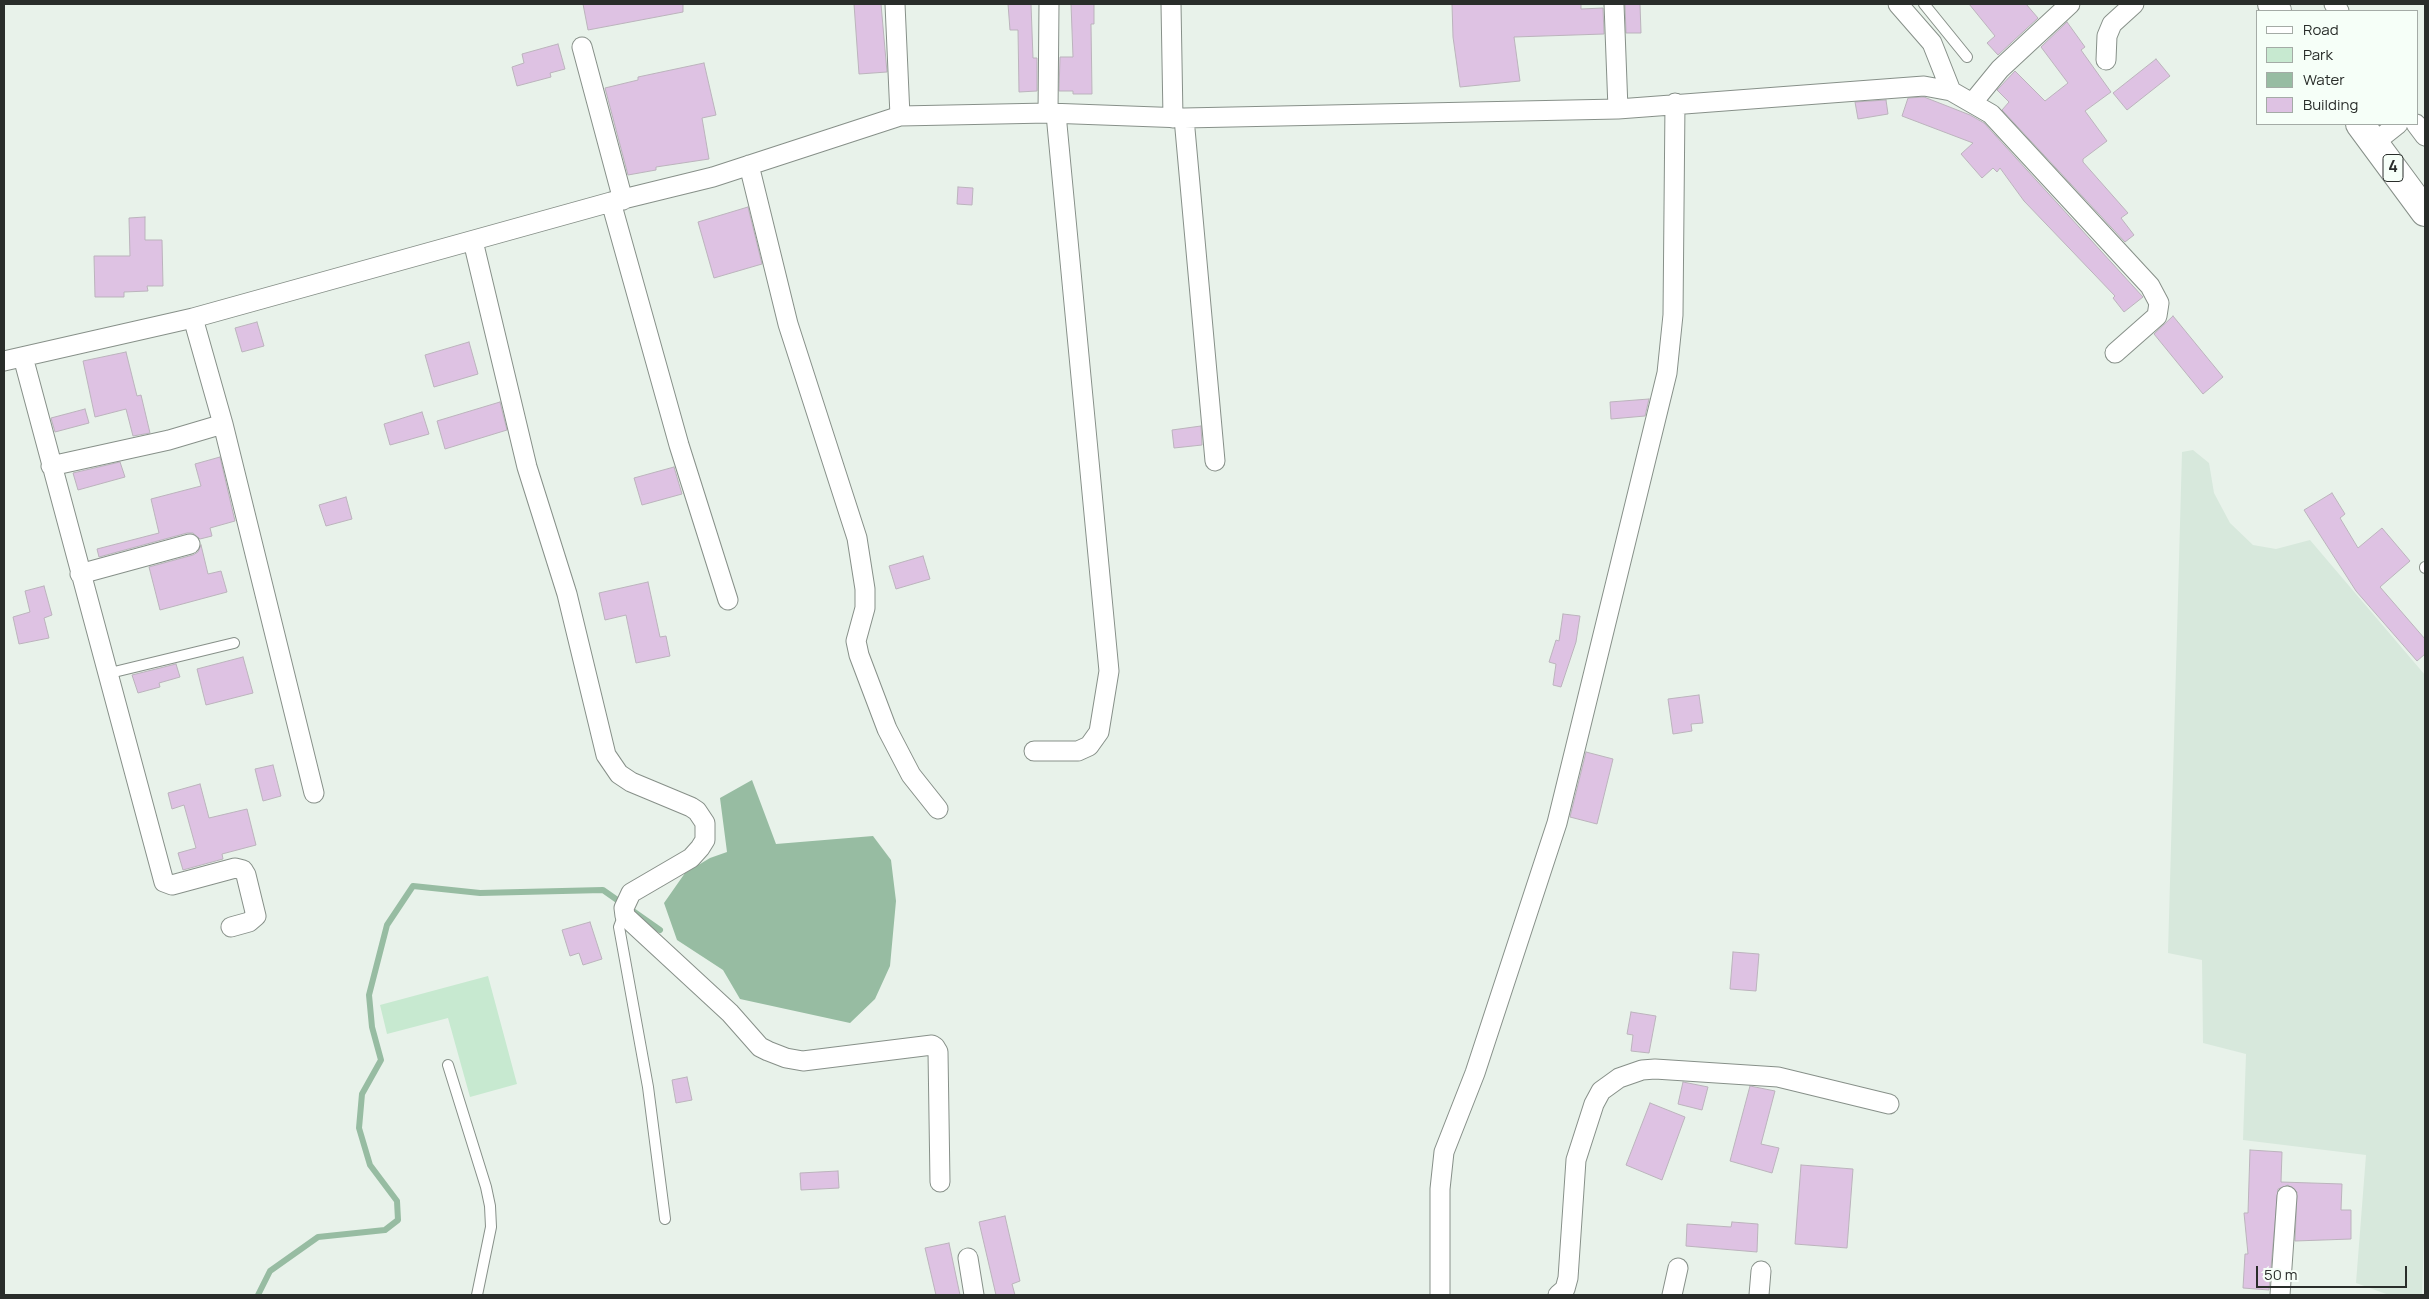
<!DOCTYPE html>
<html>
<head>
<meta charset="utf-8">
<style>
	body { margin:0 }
	#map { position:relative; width:2429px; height:1299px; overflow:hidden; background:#e8f2ea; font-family:Manrope,sans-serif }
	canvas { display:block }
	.frame { position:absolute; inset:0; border:5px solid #292d2a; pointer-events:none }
	.legend { position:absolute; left:2256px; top:10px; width:162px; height:115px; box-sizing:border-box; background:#f6fff8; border:1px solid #a4aba6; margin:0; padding:6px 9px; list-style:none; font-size:15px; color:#292d2a }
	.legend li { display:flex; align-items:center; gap:10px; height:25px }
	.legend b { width:25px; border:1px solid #a4aba6 }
	.scale { position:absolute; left:2256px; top:1266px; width:151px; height:22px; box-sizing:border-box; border:2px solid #292d2a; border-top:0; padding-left:6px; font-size:15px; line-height:18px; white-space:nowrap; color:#292d2a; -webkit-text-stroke:4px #f6fff8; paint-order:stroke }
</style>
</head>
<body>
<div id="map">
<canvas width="2429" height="1299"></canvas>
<div class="frame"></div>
<ul class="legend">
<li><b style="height:6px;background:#fff"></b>Road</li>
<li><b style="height:14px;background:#c7e9d0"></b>Park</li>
<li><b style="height:14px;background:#97bca2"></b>Water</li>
<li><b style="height:14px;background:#dec2e3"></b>Building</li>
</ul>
<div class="scale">50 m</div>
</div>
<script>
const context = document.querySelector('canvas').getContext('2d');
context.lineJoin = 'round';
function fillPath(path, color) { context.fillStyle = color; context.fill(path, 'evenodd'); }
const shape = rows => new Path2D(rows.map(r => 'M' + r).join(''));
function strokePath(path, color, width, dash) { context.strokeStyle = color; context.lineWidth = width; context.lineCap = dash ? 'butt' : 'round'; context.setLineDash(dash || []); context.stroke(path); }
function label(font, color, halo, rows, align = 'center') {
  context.font = font + ' Manrope,sans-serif'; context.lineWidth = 4; context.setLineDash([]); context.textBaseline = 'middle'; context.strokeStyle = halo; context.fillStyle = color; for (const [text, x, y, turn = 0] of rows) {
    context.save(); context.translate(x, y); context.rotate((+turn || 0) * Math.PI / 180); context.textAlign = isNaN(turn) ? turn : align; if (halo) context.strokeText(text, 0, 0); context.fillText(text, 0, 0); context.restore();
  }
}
fillPath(shape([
	[2193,450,2209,463,2214,493,2230,523,2253,545,2276,549,2310,540,2425,675,2425,1208,2422,1295,2389,1295,2356,1283,2366,1155,2243,1140,2246,1054,2203,1043,2202,960,2168,953,2182,452]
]), '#d7e8dc');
fillPath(shape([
	[488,976,517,1084,470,1097,448,1018,387,1034,380,1005]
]), '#c7e9d0');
fillPath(shape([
	[752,780,776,844,873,836,891,860,896,901,890,966,875,999,850,1023,740,999,723,970,677,940,664,903,685,873,710,858,727,852,720,798]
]), '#97bca2');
strokePath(shape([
	[258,1295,270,1271,318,1237,385,1230,398,1220,397,1201,370,1165,359,1128,362,1094,381,1060,372,1027,369,995,387,925,413,886,480,893,603,890,660,930]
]), '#97bca2', 6);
const building = shape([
	[583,4,683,4,683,12,588,30,583,4],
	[854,4,881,4,887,72,859,74,854,4],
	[1008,4,1031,4,1033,58,1037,58,1037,91,1019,92,1018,30,1010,30,1008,4],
	[1071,4,1094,4,1094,24,1091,24,1092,94,1073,94,1073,91,1059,91,1060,57,1073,57,1071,4],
	[1452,4,1581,4,1581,9,1603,8,1604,34,1514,37,1520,81,1460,87,1453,37,1452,4],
	[1625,4,1640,4,1641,33,1626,33,1625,4],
	[1969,4,2026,4,2038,18,1998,55,1987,43,1995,36,1969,4],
	[2067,22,2085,47,2081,50,2111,92,2085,111,2107,141,2083,159,2083,162,2128,213,2121,218,2134,235,2125,242,2002,110,2009,102,1997,90,2015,71,2045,101,2068,83,2041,47,2067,22],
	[558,44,565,69,550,73,551,77,517,86,512,67,524,63,522,54,558,44],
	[2156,59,2170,76,2127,110,2113,93,2156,59],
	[704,63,716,115,702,118,709,159,656,167,656,170,628,175,605,88,638,80,638,77,704,63],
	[1924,97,1970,115,1984,123,2143,297,2124,312,2113,298,2115,296,2024,201,2000,168,1997,172,1993,168,1982,178,1961,154,1973,143,1902,116,1908,98,1924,97],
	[1886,100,1888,114,1858,119,1855,102,1886,100],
	[958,187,973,188,972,205,957,204,958,187],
	[748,207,762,264,714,278,698,222,748,207],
	[145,217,145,240,162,240,163,286,147,286,148,291,124,292,124,297,95,297,94,256,130,256,129,218,145,217],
	[2173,316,2223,377,2203,394,2154,334,2173,316],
	[257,322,264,346,242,352,235,328,257,322],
	[469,342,478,374,434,387,425,355,469,342],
	[126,352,137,396,141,395,150,433,133,436,126,409,95,417,83,361,126,352],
	[1649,399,1645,416,1611,419,1610,402,1649,399],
	[500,402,507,430,445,449,437,421,500,402],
	[85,409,89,423,55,432,51,418,85,409],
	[422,412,429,434,390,445,384,424,422,412],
	[1201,426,1202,445,1174,448,1172,430,1201,426],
	[220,457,235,521,210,528,212,536,200,539,193,533,187,533,99,557,97,549,159,533,151,499,201,486,195,464,220,457],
	[120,462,125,477,78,490,73,473,120,462],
	[674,467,682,494,642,505,634,478,674,467],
	[2332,493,2345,514,2340,518,2358,548,2382,528,2410,561,2380,587,2425,639,2425,654,2417,661,2356,591,2304,510,2332,493],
	[346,497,352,519,326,526,319,505,346,497],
	[201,545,208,574,221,571,227,592,160,610,149,567,193,555,198,552,201,545],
	[923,556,930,579,896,589,889,566,923,556],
	[648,582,660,637,666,636,670,656,636,663,626,615,605,620,599,593,648,582],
	[44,586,52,615,44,618,49,638,19,644,13,617,30,612,25,591,44,586],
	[1563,614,1580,616,1576,642,1561,687,1553,685,1556,664,1549,662,1556,640,1559,641,1563,614],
	[243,657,253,693,206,705,197,669,243,657],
	[176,664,180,677,159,683,160,687,138,693,132,675,176,664],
	[1699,695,1703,723,1691,724,1692,731,1673,734,1668,699,1699,695],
	[1586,752,1613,759,1597,824,1570,817,1586,752],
	[273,765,281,796,263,801,255,769,273,765],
	[200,784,209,818,247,809,256,845,222,854,223,859,183,870,178,853,196,848,184,805,172,809,168,793,200,784],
	[590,922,602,959,583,965,579,953,570,956,562,930,590,922],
	[1733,952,1759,954,1756,991,1730,989,1733,952],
	[1631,1012,1656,1016,1649,1053,1631,1051,1633,1035,1627,1034,1631,1012],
	[687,1077,692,1100,676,1103,672,1080,687,1077],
	[1683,1082,1708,1087,1702,1110,1678,1104,1683,1082],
	[1750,1086,1775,1091,1761,1144,1779,1148,1772,1173,1730,1161,1750,1086],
	[1650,1103,1685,1117,1662,1180,1626,1165,1650,1103],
	[2250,1150,2282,1152,2281,1182,2342,1184,2341,1210,2351,1210,2351,1239,2295,1241,2297,1192,2288,1185,2278,1189,2269,1290,2243,1288,2245,1254,2248,1254,2244,1213,2248,1213,2250,1150],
	[1801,1165,1853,1169,1847,1248,1795,1244,1801,1165],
	[838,1171,839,1188,801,1190,800,1173,838,1171],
	[1005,1216,1020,1281,1012,1284,1015,1295,996,1295,979,1222,1005,1216],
	[1732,1222,1758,1224,1757,1252,1686,1246,1687,1224,1731,1227,1732,1222],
	[949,1243,960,1295,936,1295,925,1248,949,1243]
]);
fillPath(building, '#dec2e3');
strokePath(building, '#bbb3bc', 1);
const lane = shape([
	[1924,4,1967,57],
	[2425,568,2425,567],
	[110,673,234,643],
	[624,914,619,927,648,1087,665,1219],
	[448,1065,486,1187,490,1206,491,1227,477,1295]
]);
const street = shape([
	[895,4,900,116],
	[1171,4,1173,118],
	[1614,4,1618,109],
	[1898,4,1932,43,1951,91],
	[2334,4,2339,11],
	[582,47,623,200],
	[2106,60,2107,36,2112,24,2134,4],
	[1973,102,2000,69,2070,4],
	[1048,113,1049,4],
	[1184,118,1215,461],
	[2416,124,2425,136],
	[2374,143,2398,124],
	[749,165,788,324,857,538,865,589,865,608,856,641,859,655,887,729,911,775,938,809],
	[611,202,679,445,728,600],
	[473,241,527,467,567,594,606,755,619,774,631,782,691,807,697,811,705,823,705,840,700,848,691,858,631,893,624,908,625,916,730,1013,760,1047,768,1051,786,1058,803,1061,932,1045,935,1047,938,1052,940,1182],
	[193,318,223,424,314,793],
	[23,357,164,882,172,885,235,868,243,870,246,875,256,916,249,922,231,927],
	[4,361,193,318,611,202,713,177,900,116,1048,113,1184,118,1618,109,1924,86,1951,91,1991,114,2150,286,2159,303,2157,316,2115,353],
	[51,466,169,440,223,424],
	[80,574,190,544],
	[1034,751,1078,751,1089,746,1099,732,1109,671,1056,114],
	[968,1258,974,1295],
	[1440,1295,1440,1189,1444,1152,1475,1073,1557,823,1667,373,1673,315,1675,103],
	[1558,1295,1565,1289,1568,1278,1576,1160,1594,1104,1601,1091,1619,1078,1642,1070,1655,1069,1778,1077,1889,1104],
	[1672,1295,1678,1268],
	[1759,1295,1761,1271],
	[2280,1295,2287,1196]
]);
const highway = shape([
	[2272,4,2277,11],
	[2360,124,2425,212]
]);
strokePath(lane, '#879089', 12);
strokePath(street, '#879089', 21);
strokePath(highway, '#879089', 30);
strokePath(lane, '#fff', 10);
strokePath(street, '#fff', 19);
strokePath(highway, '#fff', 28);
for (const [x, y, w] of [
	[2393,168,20]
]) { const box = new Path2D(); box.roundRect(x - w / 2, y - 13.5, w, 27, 4); context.fillStyle = '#f6fff8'; context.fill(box); strokePath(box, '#292d2a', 1); }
label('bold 16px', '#292d2a', null, [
	["4",2393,168]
]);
</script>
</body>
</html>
